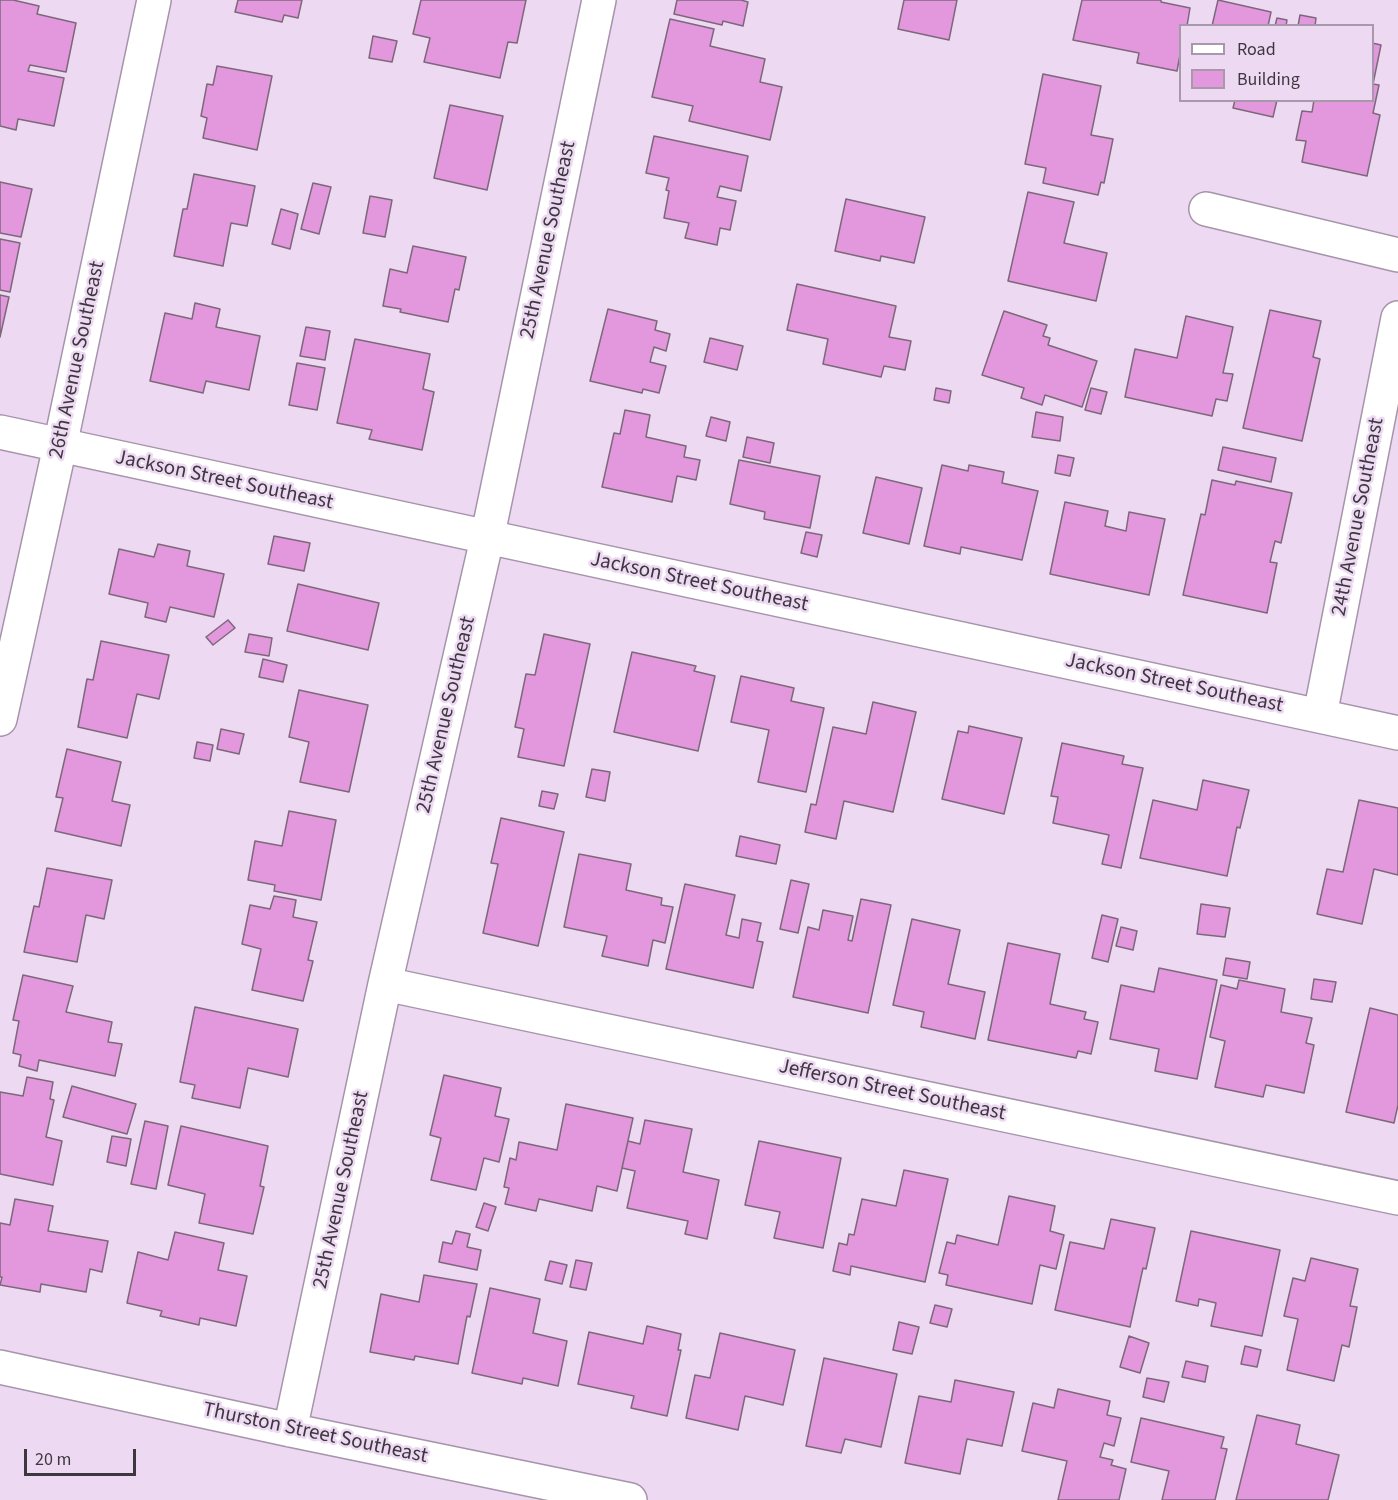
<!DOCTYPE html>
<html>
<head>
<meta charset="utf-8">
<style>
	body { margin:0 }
	#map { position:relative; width:1398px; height:1500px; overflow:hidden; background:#eddaf2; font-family:"Source Sans 3",sans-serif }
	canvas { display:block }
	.legend { position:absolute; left:1179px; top:24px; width:195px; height:78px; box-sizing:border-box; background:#eddaf2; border:2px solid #a799ab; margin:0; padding:8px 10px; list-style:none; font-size:18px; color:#3e3740 }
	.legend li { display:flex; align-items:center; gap:12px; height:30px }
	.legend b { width:30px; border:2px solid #a799ab }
	.scale { position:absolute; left:24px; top:1449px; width:112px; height:27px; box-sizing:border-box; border:3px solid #3e3740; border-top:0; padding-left:8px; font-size:18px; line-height:21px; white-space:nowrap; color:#3e3740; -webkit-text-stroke:4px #eddaf2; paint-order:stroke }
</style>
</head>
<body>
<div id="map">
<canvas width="1398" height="1500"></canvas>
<ul class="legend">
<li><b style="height:8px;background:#fff"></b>Road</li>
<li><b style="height:16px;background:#e398dd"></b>Building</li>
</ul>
<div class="scale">20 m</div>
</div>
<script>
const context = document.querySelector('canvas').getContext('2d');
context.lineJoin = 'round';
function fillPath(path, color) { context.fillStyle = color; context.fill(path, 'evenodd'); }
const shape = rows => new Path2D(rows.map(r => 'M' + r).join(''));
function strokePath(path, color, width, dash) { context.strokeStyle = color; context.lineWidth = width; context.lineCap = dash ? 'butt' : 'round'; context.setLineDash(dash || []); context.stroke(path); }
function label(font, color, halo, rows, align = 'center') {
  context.font = font + ' "Source Sans 3",sans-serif'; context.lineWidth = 5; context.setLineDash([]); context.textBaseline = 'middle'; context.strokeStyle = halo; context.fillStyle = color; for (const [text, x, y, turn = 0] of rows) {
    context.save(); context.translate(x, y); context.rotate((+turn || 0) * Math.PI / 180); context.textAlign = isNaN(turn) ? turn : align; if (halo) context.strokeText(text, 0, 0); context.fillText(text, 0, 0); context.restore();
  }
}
const building = shape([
	[0,0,13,0,39,6,37,14,76,23,66,72,30,65,28,71,64,78,54,126,18,119,16,130,0,126,0,0],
	[238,0,302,0,298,18,284,15,282,22,235,12,238,0],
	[421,0,526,0,517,43,508,42,500,78,424,62,430,38,413,34,421,0],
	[677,0,741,0,748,2,743,26,723,21,722,25,674,14,677,0],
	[904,0,957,0,949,40,898,29,904,0],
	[1082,0,1161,0,1161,2,1190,8,1187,26,1180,26,1180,55,1177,71,1137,63,1139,53,1073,40,1082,0],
	[1218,0,1271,12,1268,26,1212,26,1218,0],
	[1300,15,1316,18,1315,26,1298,26,1300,15],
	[1277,18,1287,20,1286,26,1275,26,1277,18],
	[670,19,714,29,710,46,765,59,760,82,782,87,770,140,689,121,693,106,652,97,670,19],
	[373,36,397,41,392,62,369,58,373,36],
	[1372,43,1381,45,1373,84,1379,85,1373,113,1380,115,1367,176,1302,162,1306,141,1296,140,1302,111,1312,112,1314,100,1372,100,1372,43],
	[217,66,272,76,257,150,203,138,207,118,201,116,207,84,213,85,217,66],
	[1043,74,1101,86,1091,135,1113,139,1104,183,1101,182,1098,195,1043,183,1046,168,1025,164,1043,74],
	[1235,100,1277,100,1273,117,1233,108,1235,100],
	[450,105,503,116,487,190,434,178,450,105],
	[654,136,748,156,741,191,720,186,717,197,736,201,730,230,720,228,717,245,685,238,689,223,664,218,669,191,666,190,669,178,646,173,654,136],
	[194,174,255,186,247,226,231,223,223,266,174,256,183,209,187,209,194,174],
	[0,182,32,189,21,237,0,233,0,182],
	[313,183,331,187,319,234,301,229,313,183],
	[1028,192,1074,202,1064,243,1107,253,1096,301,1008,281,1028,192],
	[370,196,392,200,385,237,363,233,370,196],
	[846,199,925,217,914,263,881,256,880,261,835,251,846,199],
	[281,209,298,214,290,249,272,244,281,209],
	[0,239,20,243,10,292,0,290,0,239],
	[413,246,466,257,459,290,455,289,448,322,400,312,401,309,383,306,390,269,407,273,413,246],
	[797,284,896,306,889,337,911,341,905,370,884,366,881,377,823,364,828,339,787,330,797,284],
	[0,295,9,297,0,337,0,295],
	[195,303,220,309,216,327,260,336,249,390,206,381,203,393,150,381,165,313,192,319,195,303],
	[608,309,657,321,655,330,670,334,666,351,654,347,650,362,666,366,659,393,643,389,642,393,590,381,608,309],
	[1270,310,1321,321,1313,357,1320,359,1302,441,1243,428,1270,310],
	[1004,311,1047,325,1043,336,1050,338,1048,345,1097,361,1082,407,1045,395,1042,405,1021,398,1024,388,982,375,1004,311],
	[1186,316,1233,327,1223,373,1233,374,1227,401,1216,399,1212,416,1125,397,1135,349,1177,358,1186,316],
	[306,327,330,331,325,360,300,356,306,327],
	[710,338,743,346,737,370,704,362,710,338],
	[355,339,430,354,423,389,434,392,422,450,369,439,372,430,337,423,355,339],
	[297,363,325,368,317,410,289,405,297,363],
	[936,388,951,391,949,403,934,400,936,388],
	[1091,388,1107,392,1101,414,1085,410,1091,388],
	[625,410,650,415,646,437,686,446,684,457,700,460,696,480,677,476,672,502,602,487,614,433,620,434,625,410],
	[1036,412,1063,417,1060,441,1032,437,1036,412],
	[711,417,730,422,726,441,706,436,711,417],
	[747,437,774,443,770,463,743,457,747,437],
	[1223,447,1276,458,1271,482,1218,470,1223,447],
	[1058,455,1074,458,1070,476,1055,473,1058,455],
	[739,460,820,476,810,528,764,519,765,512,730,504,739,460],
	[942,465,968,471,969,465,1004,472,1002,483,1038,491,1022,560,961,547,960,554,924,546,942,465],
	[876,477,922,488,909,544,863,533,876,477],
	[1212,480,1235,485,1236,481,1292,493,1281,543,1275,541,1270,562,1277,563,1267,613,1183,595,1201,514,1205,515,1212,480],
	[1065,502,1108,511,1105,526,1126,531,1129,512,1165,519,1149,595,1050,574,1065,502],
	[806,532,822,535,817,557,801,553,806,532],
	[274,536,310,543,304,571,268,564,274,536],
	[158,544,190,551,187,566,224,574,214,617,170,607,166,622,145,617,148,603,109,594,119,549,154,557,158,544],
	[298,584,379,603,368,650,287,631,298,584],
	[228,620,235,628,213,645,206,637,228,620],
	[249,634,272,638,269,656,245,652,249,634],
	[544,634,590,644,564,766,518,757,524,729,515,727,526,674,535,675,544,634],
	[101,641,169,655,159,699,137,694,127,738,78,727,87,679,93,680,101,641],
	[632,652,696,666,694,671,715,676,698,751,614,732,632,652],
	[263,659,287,665,283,682,259,677,263,659],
	[741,676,794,688,791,701,824,708,806,792,758,782,769,730,731,722,741,676],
	[299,690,368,705,349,792,300,782,309,742,289,737,299,690],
	[873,702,916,712,893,812,844,801,836,839,805,832,811,804,816,805,833,727,866,734,873,702],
	[969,726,1022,738,1004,814,942,799,958,731,968,733,969,726],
	[221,729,244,734,239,754,217,749,221,729],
	[197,742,213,745,210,761,194,758,197,742],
	[1062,743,1124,756,1122,764,1143,768,1121,868,1102,864,1109,835,1053,823,1058,797,1051,796,1062,743],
	[67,749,121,762,112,801,130,805,121,846,55,831,63,798,56,797,67,749],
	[592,769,610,772,605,801,586,797,592,769],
	[1203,780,1249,790,1240,828,1237,827,1227,876,1140,858,1153,800,1197,810,1203,780],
	[542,791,558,794,554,809,539,806,542,791],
	[1359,800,1398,808,1398,875,1374,869,1362,924,1317,914,1327,869,1343,872,1359,800],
	[289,811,336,820,321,900,274,891,275,885,248,880,255,841,282,846,289,811],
	[501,818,564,832,538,946,483,933,498,864,491,863,501,818],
	[740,836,780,845,776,864,736,856,740,836],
	[579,854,631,864,626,890,662,898,661,905,673,907,665,943,653,940,648,966,602,956,607,936,564,927,579,854],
	[47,868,112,880,104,919,86,915,77,962,24,952,34,906,39,907,47,868],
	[791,880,809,884,798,933,780,929,791,880],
	[685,884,735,895,726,935,739,938,742,919,761,923,757,941,763,942,753,988,666,969,685,884],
	[274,896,296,900,293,917,317,922,308,960,313,961,303,1001,252,990,261,949,242,944,250,905,270,909,274,896],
	[861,899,891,905,868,1013,793,997,808,927,819,930,823,910,853,916,848,940,852,941,861,899],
	[1201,904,1230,908,1225,937,1197,934,1201,904],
	[1102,915,1118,919,1108,962,1092,958,1102,915],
	[912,919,960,930,948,984,985,992,975,1039,921,1027,924,1012,893,1005,912,919],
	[1121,927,1137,931,1133,950,1116,946,1121,927],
	[1008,943,1060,954,1050,1004,1086,1012,1084,1019,1098,1022,1091,1054,1078,1051,1076,1058,988,1040,1008,943],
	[1226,958,1250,962,1247,979,1223,975,1226,958],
	[1159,968,1217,980,1197,1079,1155,1071,1159,1049,1110,1039,1121,985,1154,992,1159,968],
	[23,975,73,986,66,1012,112,1022,108,1042,122,1044,115,1076,39,1060,37,1071,19,1066,21,1055,13,1053,19,1021,13,1020,23,975],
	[1314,979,1336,982,1332,1002,1311,999,1314,979],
	[1239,980,1285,989,1281,1012,1312,1018,1306,1043,1314,1045,1304,1093,1266,1085,1263,1097,1215,1087,1225,1041,1210,1037,1221,985,1237,989,1239,980],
	[195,1007,298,1029,288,1077,248,1068,240,1108,192,1098,195,1085,180,1082,195,1007],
	[1370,1008,1398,1015,1398,1105,1394,1123,1346,1112,1370,1008],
	[444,1075,501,1088,495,1116,509,1119,499,1162,484,1158,476,1190,431,1180,441,1138,430,1135,444,1075],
	[27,1077,53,1082,50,1099,54,1100,46,1137,62,1141,53,1185,0,1174,0,1092,23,1096,27,1077],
	[72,1086,136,1104,127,1134,63,1117,72,1086],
	[566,1104,633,1118,617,1191,597,1186,592,1211,539,1199,536,1211,505,1204,509,1188,504,1187,510,1158,516,1160,519,1142,557,1150,566,1104],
	[645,1120,692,1129,683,1172,719,1180,707,1239,685,1234,688,1221,627,1208,635,1171,622,1168,628,1141,640,1144,645,1120],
	[145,1121,168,1126,156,1189,131,1184,145,1121],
	[181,1126,268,1146,260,1186,264,1187,253,1234,199,1223,205,1194,168,1185,181,1126],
	[112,1136,131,1139,126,1166,107,1162,112,1136],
	[759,1141,841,1158,823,1248,774,1238,780,1212,745,1205,759,1141],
	[904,1170,948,1179,925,1282,851,1266,850,1275,833,1271,839,1243,847,1245,849,1234,854,1235,862,1199,896,1206,904,1170],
	[1009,1196,1055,1206,1050,1231,1064,1235,1056,1269,1040,1265,1032,1304,946,1285,948,1275,939,1273,947,1242,955,1244,957,1235,998,1245,1009,1196],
	[15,1199,53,1206,48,1231,108,1241,102,1272,90,1269,86,1292,41,1284,40,1292,0,1285,2,1277,0,1277,0,1223,10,1225,15,1199],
	[484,1203,496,1207,488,1231,476,1227,484,1203],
	[1111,1219,1155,1228,1146,1269,1143,1268,1130,1327,1055,1310,1070,1242,1104,1249,1111,1219],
	[456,1231,470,1234,467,1247,481,1250,477,1270,439,1262,443,1242,452,1244,456,1231],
	[1191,1231,1280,1250,1262,1336,1211,1326,1216,1303,1199,1299,1198,1306,1176,1301,1191,1231],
	[175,1232,224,1243,218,1270,247,1276,236,1326,200,1318,199,1325,160,1316,162,1311,127,1303,138,1252,168,1260,175,1232],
	[1311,1258,1358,1269,1350,1306,1357,1307,1349,1347,1342,1345,1334,1381,1287,1370,1298,1319,1284,1316,1293,1278,1305,1281,1311,1258],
	[576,1260,592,1263,586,1290,570,1287,576,1260],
	[550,1261,567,1265,562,1284,545,1280,550,1261],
	[424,1275,477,1284,470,1317,467,1316,458,1364,415,1356,414,1360,370,1352,381,1294,419,1302,424,1275],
	[490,1288,540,1299,533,1333,567,1341,558,1386,523,1378,522,1384,472,1373,490,1288],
	[935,1305,952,1309,947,1327,930,1323,935,1305],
	[899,1322,919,1327,912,1354,893,1350,899,1322],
	[647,1326,681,1334,678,1350,681,1350,667,1416,631,1408,634,1396,578,1384,589,1332,643,1344,647,1326],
	[720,1333,795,1350,783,1405,745,1396,738,1430,686,1418,695,1375,710,1378,720,1333],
	[1129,1336,1149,1343,1140,1373,1120,1367,1129,1336],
	[1245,1346,1261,1350,1257,1367,1241,1364,1245,1346],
	[824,1358,897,1374,881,1447,845,1439,841,1453,806,1446,824,1358],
	[1186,1361,1208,1366,1205,1382,1182,1377,1186,1361],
	[1147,1378,1169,1382,1164,1402,1143,1397,1147,1378],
	[955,1380,1014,1392,1002,1446,967,1439,960,1474,905,1463,919,1396,951,1402,955,1380],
	[1058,1389,1110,1401,1107,1415,1121,1418,1114,1446,1104,1443,1100,1457,1113,1460,1111,1465,1126,1469,1119,1500,1058,1500,1067,1461,1022,1451,1033,1403,1054,1408,1058,1389],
	[1257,1415,1300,1425,1296,1444,1339,1455,1328,1500,1236,1500,1257,1415],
	[1141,1418,1224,1437,1221,1448,1227,1449,1215,1500,1162,1500,1169,1471,1131,1462,1141,1418]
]);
fillPath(building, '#e398dd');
strokePath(building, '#7d687b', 1.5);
const minor = shape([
	[1206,209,1398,255],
	[0,432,1398,733],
	[1320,715,1398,318],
	[0,719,60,446,154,0],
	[385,984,1398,1198],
	[0,1367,290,1430,630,1500],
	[290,1430,385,984,487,539,599,0]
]);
strokePath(minor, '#a694aa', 36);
strokePath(minor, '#fff', 33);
label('21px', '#3e3740', '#eddaf2', [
	["25th Avenue Southeast",549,240,-78],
	["26th Avenue Southeast",78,360,-78],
	["Jackson Street Southeast",224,481,12],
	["24th Avenue Southeast",1359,517,-79],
	["Jackson Street Southeast",699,583,12],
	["Jackson Street Southeast",1174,684,12],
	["25th Avenue Southeast",447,715,-77],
	["Jefferson Street Southeast",892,1091,12],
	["25th Avenue Southeast",342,1190,-78],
	["Thurston Street Southeast",315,1434,12]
]);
</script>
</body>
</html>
